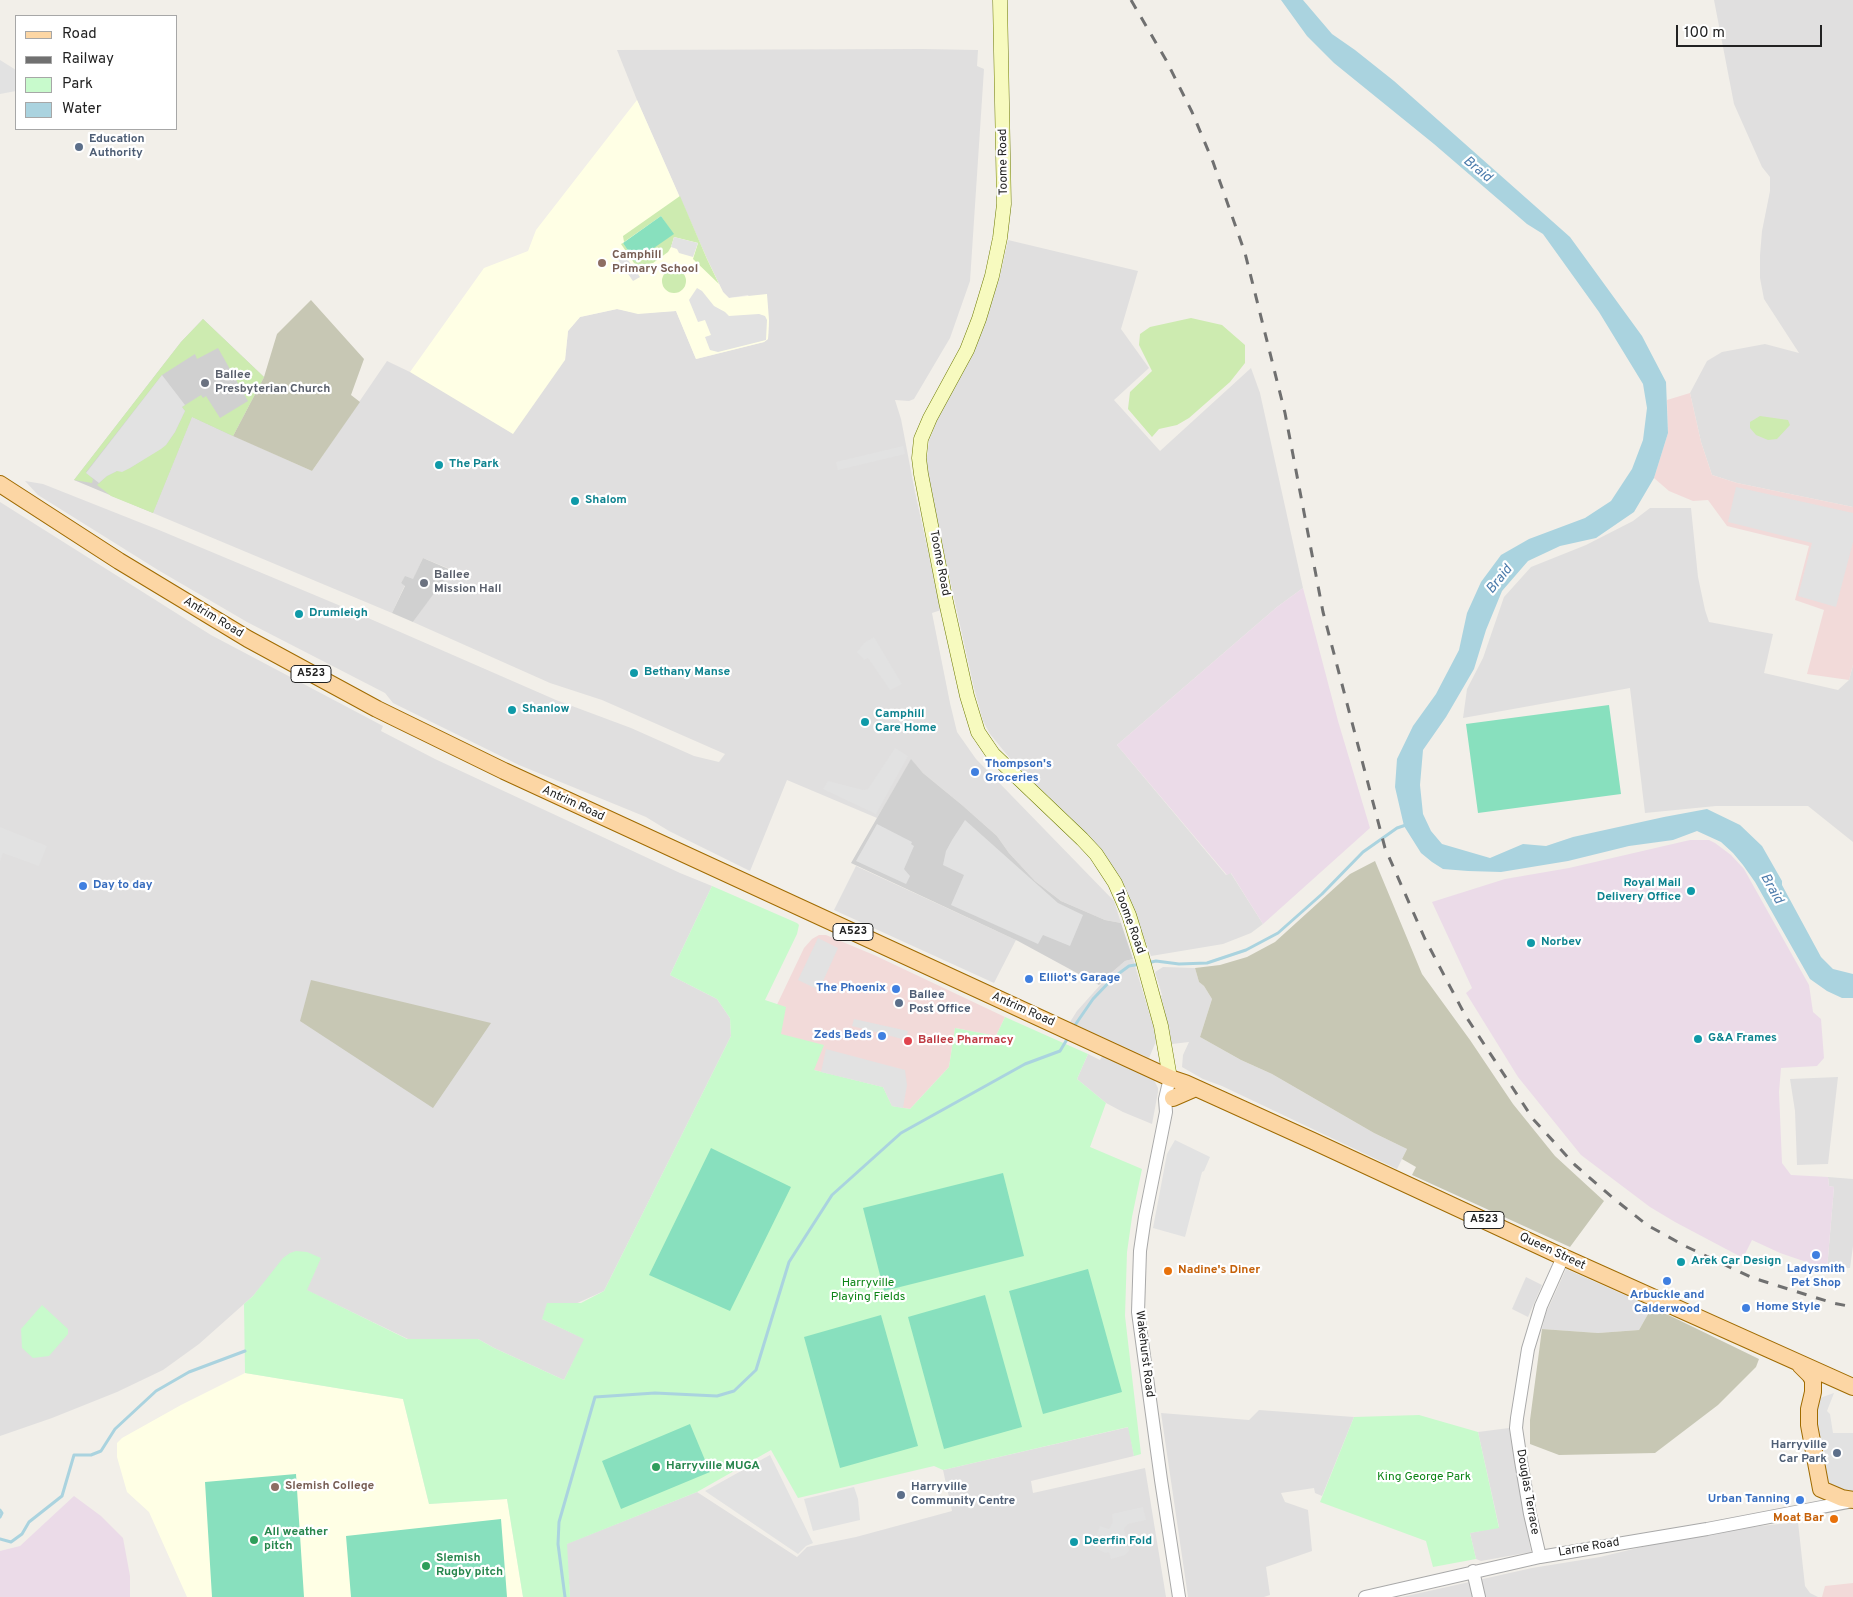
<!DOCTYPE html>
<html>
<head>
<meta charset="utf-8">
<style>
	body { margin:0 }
	#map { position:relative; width:1853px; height:1597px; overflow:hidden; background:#f2efe9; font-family:Overpass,sans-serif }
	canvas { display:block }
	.legend { position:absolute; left:15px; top:15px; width:162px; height:115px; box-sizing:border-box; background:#fff; border:1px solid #a7a7a7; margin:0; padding:6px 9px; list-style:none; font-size:15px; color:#222 }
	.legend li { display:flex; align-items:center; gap:10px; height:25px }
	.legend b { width:25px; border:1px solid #a7a7a7 }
	.scale { position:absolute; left:1676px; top:25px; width:146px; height:22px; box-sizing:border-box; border:2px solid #222; border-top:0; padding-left:6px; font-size:15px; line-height:18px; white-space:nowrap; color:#222; -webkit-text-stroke:4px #fff; paint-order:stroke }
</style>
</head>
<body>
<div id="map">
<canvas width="1853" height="1597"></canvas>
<ul class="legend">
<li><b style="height:6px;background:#fcd6a4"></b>Road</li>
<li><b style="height:6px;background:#707070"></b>Railway</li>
<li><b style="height:14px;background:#c8facc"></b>Park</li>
<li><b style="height:14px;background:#aad3df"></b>Water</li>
</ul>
<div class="scale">100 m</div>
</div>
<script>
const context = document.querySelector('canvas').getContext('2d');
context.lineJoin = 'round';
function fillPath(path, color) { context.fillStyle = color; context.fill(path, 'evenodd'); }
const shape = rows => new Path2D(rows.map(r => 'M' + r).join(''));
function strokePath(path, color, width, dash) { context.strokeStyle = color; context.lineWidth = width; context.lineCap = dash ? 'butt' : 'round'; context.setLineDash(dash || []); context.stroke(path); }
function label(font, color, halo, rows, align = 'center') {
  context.font = font + ' Overpass,sans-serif'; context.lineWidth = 4.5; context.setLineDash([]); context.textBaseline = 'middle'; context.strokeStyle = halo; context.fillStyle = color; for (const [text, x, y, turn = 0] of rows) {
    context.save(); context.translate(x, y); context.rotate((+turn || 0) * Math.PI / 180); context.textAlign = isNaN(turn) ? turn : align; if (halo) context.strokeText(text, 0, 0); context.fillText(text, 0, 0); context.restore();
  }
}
fillPath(shape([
	[1714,0,1853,0,1853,507,1737,483,1712,475,1701,442,1690,393,1707,361,1722,352,1765,344,1799,353,1764,299,1760,278,1760,255,1762,231,1770,191,1770,177,1762,167,1734,104],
	[922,49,978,50,977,66,984,69,970,281,950,338,914,399,909,401,895,400,901,419,915,492,941,610,932,613,950,703,957,732,976,759,1114,901,1121,923,1105,920,1061,901,1035,881,1009,853,997,836,962,805,923,773,911,760,877,818,787,780,750,871,669,831,646,817,519,765,393,703,385,693,247,622,158,570,38,495,25,481,43,484,159,530,336,604,556,700,631,728,694,756,719,762,725,754,602,700,550,683,413,622,450,569,423,558,413,580,405,577,401,583,405,585,392,613,153,513,192,417,312,471,387,361,410,372,565,360,568,331,580,317,617,309,638,313,676,311,696,359,764,342,768,339,769,320,748,295,729,298,723,292,707,259,637,100,617,50],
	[1008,240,1138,271,1121,329,1149,368,1114,400,1160,451,1251,368,1260,393,1303,588,1277,607,1117,745,1226,875,1230,872,1263,924,1251,933,1223,944,1151,956,1126,893,1114,869,1105,854,1069,816,1012,761,990,734,983,721,974,688,932,499,927,472,927,458,929,441,938,417,985,319,999,280],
	[0,502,211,635,383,726,381,731,435,759,680,873,712,886,670,975,717,999,730,1018,731,1036,604,1291,542,1319,585,1339,564,1380,494,1348,478,1339,408,1339,306,1290,264,1283,253,1296,199,1344,163,1370,117,1392,52,1418,0,1436],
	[1650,508,1691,508,1698,577,1705,610,1709,622,1773,634,1764,673,1838,690,1849,680,1853,665,1853,842,1808,806,1716,806,1645,813,1630,688,1463,718,1467,689,1483,658,1504,597,1531,567,1586,545,1633,521],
	[856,866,1016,940,994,983,834,910],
	[1133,959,1157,1039,1149,1058,1070,1022,1077,1011,1110,974,1125,961],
	[1163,967,1195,968,1199,982,1204,986,1212,999,1200,1037,1241,1060,1272,1074,1374,1133,1407,1149,1397,1169,1222,1086,1203,1079,1182,1067,1183,1055,1189,1042,1172,1044,1161,996,1162,995,1155,972],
	[1088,1054,1100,1060,1103,1055,1154,1080,1158,1088,1158,1092,1152,1124,1123,1112,1106,1103,1077,1079],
	[1838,1077,1828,1164,1797,1165,1795,1111,1790,1079],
	[1828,1177,1853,1179,1853,1246,1850,1268,1827,1269,1834,1187,1829,1186],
	[1566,1269,1652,1307,1639,1330,1598,1333,1542,1329,1546,1313],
	[1526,1277,1542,1285,1528,1317,1512,1309],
	[1259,1410,1354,1417,1322,1496,1315,1493,1314,1488,1281,1493,1285,1502,1308,1510,1312,1551,1266,1567,1270,1595,1264,1597,1188,1597,1161,1413,1249,1420],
	[1129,1427,1134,1456,1031,1481,1033,1493,1145,1468,1166,1597,570,1597,566,1544,697,1492,797,1557,807,1547,856,1537,952,1511,943,1470],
	[1509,1428,1531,1552,1481,1561,1476,1559,1470,1533,1499,1527,1478,1432],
	[1798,1522,1805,1586,1810,1593,1818,1597,1402,1597,1532,1568,1600,1557,1704,1532]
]), '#e0dfdf');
fillPath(shape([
	[1690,393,1701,442,1712,475,1737,483,1853,507,1853,665,1849,680,1807,674,1824,610,1795,600,1809,546,1727,526,1708,500,1693,501,1669,491,1654,478,1668,433,1667,400],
	[819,935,826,935,874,955,1005,1017,996,1036,955,1028,949,1067,910,1109,892,1106,883,1087,753,1055,804,948,812,939],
	[1853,1583,1853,1597,1822,1597,1825,1586]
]), '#f2dad9');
fillPath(shape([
	[1303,588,1338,721,1370,828,1263,924,1231,873,1227,875,1117,745,1277,607],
	[1690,840,1709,840,1715,843,1731,855,1744,869,1809,985,1813,1012,1821,1019,1824,1058,1817,1066,1781,1068,1779,1092,1782,1163,1791,1175,1828,1177,1829,1186,1834,1187,1827,1269,1780,1253,1752,1240,1743,1258,1675,1222,1650,1207,1581,1155,1518,1077,1466,993,1472,988,1432,902,1505,879,1569,868],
	[74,1496,101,1516,123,1538,130,1576,130,1597,0,1597,0,1551,20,1546]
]), '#ebdbe8');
fillPath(shape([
	[637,100,707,259,723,292,729,298,767,294,769,320,768,339,764,342,696,359,676,311,638,314,617,309,580,317,568,331,565,360,513,434,410,372,484,268,528,251,536,230],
	[245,1373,403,1399,429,1504,507,1499,523,1597,187,1597,149,1512,127,1492,117,1457,117,1443,122,1438,181,1405]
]), '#ffffe5');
fillPath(shape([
	[203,319,264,377,233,436,192,417,153,513,74,480,181,342],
	[423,558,451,570,413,622,392,613,405,586,401,583,405,576,413,579],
	[911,759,923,773,962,805,997,836,1009,853,1035,881,1061,901,1105,920,1121,923,1133,959,1125,961,1110,974,1099,985,1018,941,851,863]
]), '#d0d0d0');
fillPath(shape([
	[311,300,364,359,351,395,360,402,312,471,233,436,264,377,277,334],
	[1375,861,1422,974,1470,1040,1513,1104,1555,1156,1604,1201,1570,1247,1412,1175,1416,1167,1402,1159,1407,1149,1374,1133,1272,1074,1241,1060,1200,1037,1212,999,1204,986,1199,982,1195,968,1220,965,1247,957,1275,942,1350,874],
	[311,980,491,1023,433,1108,300,1021],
	[1652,1307,1759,1359,1756,1367,1718,1405,1655,1453,1559,1455,1530,1444,1530,1420,1542,1329,1598,1333,1639,1330]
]), '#c7c7b4');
fillPath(shape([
	[680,196,707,259,719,284,693,259,698,243,674,237,671,247,668,252,653,263,639,266,634,263,621,244,623,243,635,260,673,234,661,216,624,242,623,236],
	'662 281a12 12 0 1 1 24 0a12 12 0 1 1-24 0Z',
	[1191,318,1222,325,1245,345,1245,363,1230,382,1189,418,1177,425,1159,429,1152,437,1128,409,1130,392,1152,371,1139,345,1140,334,1150,327],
	[203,319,264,377,233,436,192,417,153,513,111,496,97,485,107,476,117,471,122,471,130,468,166,445,175,432,185,411,182,407,201,395,203,398,206,396,220,418,248,401,218,348,197,359,195,354,162,375,86,472,93,479,92,483,74,480,181,342],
	[1760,416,1788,420,1790,425,1777,439,1768,440,1756,435,1750,428,1750,422]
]), '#cdebb0');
fillPath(shape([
	[712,886,797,923,799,925,797,934,765,1000,786,1007,781,1034,824,1045,814,1070,883,1087,892,1106,910,1109,949,1067,955,1028,996,1036,1005,1017,1088,1054,1077,1079,1106,1103,1090,1147,1142,1169,1132,1217,1127,1252,1125,1316,1141,1454,1134,1456,1128,1427,943,1470,934,1466,798,1498,771,1450,697,1492,567,1544,570,1597,523,1597,507,1499,429,1504,403,1399,245,1373,244,1304,253,1296,283,1258,290,1253,296,1251,307,1252,321,1258,307,1290,407,1339,478,1339,494,1348,564,1380,584,1339,542,1319,547,1303,581,1303,604,1291,731,1036,730,1018,717,999,670,975],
	[42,1305,68,1329,68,1334,49,1356,33,1358,22,1348,21,1329],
	[1419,1415,1478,1432,1499,1528,1470,1533,1476,1559,1433,1567,1426,1541,1320,1502,1354,1417]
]), '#c8facc');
fillPath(shape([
	[661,216,674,234,635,261,623,243],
	[1609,705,1621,794,1478,813,1466,724],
	[711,1148,791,1187,730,1311,649,1275],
	[1003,1173,1024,1256,884,1291,863,1208],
	[1088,1269,1122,1392,1043,1414,1009,1291],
	[985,1295,1022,1427,944,1449,908,1317],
	[881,1315,918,1446,840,1468,804,1337],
	[690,1424,710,1472,621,1509,602,1461],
	[296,1474,304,1597,212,1597,205,1482],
	[501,1519,507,1597,351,1597,346,1536]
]), '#88e0be');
fillPath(shape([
	[0,60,16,70,16,91,0,94],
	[674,237,698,243,693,257,679,253,677,249,671,247],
	[621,250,640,277,633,281,614,254],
	[697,288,702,291,714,306,725,312,729,316,759,314,765,316,767,320,766,340,718,352,710,350,705,337,711,335,705,320,698,322,689,300],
	[162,375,185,405,182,407,185,411,175,432,166,445,161,449,130,468,122,472,117,471,107,476,99,483,86,473],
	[903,446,905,454,838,470,836,462],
	[1736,487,1853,513,1853,542,1836,607,1798,596,1812,543,1728,522],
	[874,637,902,684,890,690,868,658,864,660,857,652,864,643],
	[895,748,908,756,876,814,823,789,828,781,863,790,868,789],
	[965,820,1058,903,1083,915,1070,946,1043,935,1038,944,951,905,964,875,943,865,946,851,952,840],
	[877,824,912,842,911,844,914,846,904,869,910,876,906,884,856,861],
	[0,827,47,846,39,866,3,853,0,861],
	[818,938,838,948,819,990,798,980],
	[854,1019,908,1031,906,1040,852,1026],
	[826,1049,905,1070,907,1085,903,1108,892,1106,883,1087,821,1072],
	[1175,1140,1210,1157,1204,1171,1202,1172,1185,1237,1153,1228,1167,1154],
	[1834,1393,1827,1411,1830,1414,1833,1433,1853,1433,1853,1491,1842,1491,1835,1488,1829,1482,1825,1473,1814,1425,1817,1399],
	[770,1455,813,1543,806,1546,798,1554,705,1491],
	[854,1487,858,1499,860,1520,813,1531,804,1499],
	[1143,1507,1146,1520,1128,1524,1124,1529,1129,1551,1125,1555,1111,1559,1109,1552,1105,1553,1097,1549,1095,1539,1100,1526,1109,1529,1113,1522,1112,1514]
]), '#e2e2e2');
fillPath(shape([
	[1281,0,1303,0,1332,34,1355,50,1394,81,1570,237,1642,336,1666,382,1668,433,1654,478,1634,512,1596,538,1560,546,1528,561,1502,591,1486,630,1474,669,1446,717,1423,750,1420,785,1423,814,1431,831,1442,844,1490,858,1523,844,1546,846,1573,837,1664,817,1707,809,1740,825,1762,846,1782,881,1782,885,1821,957,1833,969,1853,974,1853,998,1842,998,1827,991,1810,979,1755,882,1743,865,1733,853,1721,842,1697,831,1673,840,1629,846,1568,861,1501,872,1468,871,1443,869,1432,862,1421,853,1404,826,1395,787,1397,759,1413,726,1436,694,1459,650,1467,613,1481,582,1501,555,1529,539,1585,518,1611,501,1632,469,1643,440,1647,408,1643,384,1599,312,1543,234,1527,224,1434,144,1334,63,1307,36]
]), '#aad3df');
strokePath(shape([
	[1147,963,1156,961,1179,964,1207,963,1246,950,1278,933,1322,894,1363,852,1397,828,1406,825],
	[1073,1028,1093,999,1114,977,1129,966,1141,964],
	[0,1510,2,1513,0,1517],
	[0,1539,11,1542,22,1534,29,1522,62,1496,74,1455,91,1455,101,1451,115,1429,156,1391,189,1372,245,1351],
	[565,1597,558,1544,559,1522,595,1397,655,1393,717,1396,734,1391,756,1370,789,1262,832,1195,901,1133,1025,1064,1060,1051,1069,1036]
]), '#aad3df', 3);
const tertiary = shape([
	[1170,1078,1165,1099,1166,1112,1145,1217,1140,1251,1138,1312,1161,1480,1179,1597],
	[1540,1557,1530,1514,1521,1461,1516,1428,1517,1418,1528,1349,1541,1306,1563,1257],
	[1473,1571,1479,1597],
	[1365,1597,1540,1557,1707,1529,1853,1501]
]);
const secondary = shape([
	[1000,0,1004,204,1000,238,992,276,979,319,967,350,930,418,921,439,919,458,921,474,946,602,967,696,978,732,993,754,1082,839,1096,854,1115,883,1129,915,1142,957,1161,1026,1170,1078]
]);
const primary = shape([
	[0,484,119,561,248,639,377,709,504,771,1170,1078,1185,1083,1313,1141,1563,1257,1853,1387],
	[1173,1098,1196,1088],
	[1800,1365,1810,1375,1813,1380,1813,1392,1809,1409,1809,1425,1821,1489,1842,1498,1853,1500]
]);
strokePath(tertiary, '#a9a9a9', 14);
strokePath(secondary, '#707d05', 15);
strokePath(primary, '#a06b00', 18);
strokePath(tertiary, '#fff', 12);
strokePath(secondary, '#f7fabf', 14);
strokePath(primary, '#fcd6a4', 16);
strokePath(shape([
	[1131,0,1166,60,1192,112,1213,162,1245,253,1285,413,1323,612,1385,848,1425,939,1465,1015,1533,1119,1575,1165,1613,1198,1647,1225,1685,1246,1753,1278,1833,1303,1853,1307]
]), '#707070', 3, [10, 10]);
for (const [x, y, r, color] of [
	[79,147,5,"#5c6f8a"],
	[602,263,5,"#8d6e63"],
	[205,383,5,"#6b7280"],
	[439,465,5,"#0f9aa8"],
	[575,501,5,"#0f9aa8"],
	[424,583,5,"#6b7280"],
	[299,614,5,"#0f9aa8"],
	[634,673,5,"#0f9aa8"],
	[512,710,5,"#0f9aa8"],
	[865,722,5,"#0f9aa8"],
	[975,772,5,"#3f7fe0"],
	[83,886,5,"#3f7fe0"],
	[1691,891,5,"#0f9aa8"],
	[1531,943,5,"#0f9aa8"],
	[1029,979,5,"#3f7fe0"],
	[896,989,5,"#3f7fe0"],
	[899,1003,5,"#5c6f8a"],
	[882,1036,5,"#3f7fe0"],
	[1698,1039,5,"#0f9aa8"],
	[908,1041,5,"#e0444e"],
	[1816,1255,5,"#3f7fe0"],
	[1681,1262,5,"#0f9aa8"],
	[1168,1271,5,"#e8710a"],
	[1667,1281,5,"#3f7fe0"],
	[1746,1308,5,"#3f7fe0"],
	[1837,1453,5,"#5c6f8a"],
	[656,1467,5,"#2e9e5b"],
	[275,1487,5,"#8d6e63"],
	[901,1495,5,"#5c6f8a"],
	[1800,1500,5,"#3f7fe0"],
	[1834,1519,5,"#e8710a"],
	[254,1540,5,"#2e9e5b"],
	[1074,1542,5,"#0f9aa8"],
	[426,1566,5,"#2e9e5b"]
]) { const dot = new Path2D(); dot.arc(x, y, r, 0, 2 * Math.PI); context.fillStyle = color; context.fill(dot); strokePath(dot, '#fff', 2); }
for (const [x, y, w] of [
	[311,674,40],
	[853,932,40],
	[1484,1220,40]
]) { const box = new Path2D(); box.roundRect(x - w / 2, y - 8.5, w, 17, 4); context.fillStyle = '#fff'; context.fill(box); strokePath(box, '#222', 1); }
label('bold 11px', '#222', null, [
	["A523",311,674],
	["A523",853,932],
	["A523",1484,1220]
]);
label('bold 12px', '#4e5e75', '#fff', [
	["Education",89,140],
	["Authority",89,154],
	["Ballee",909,996],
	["Post Office",909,1010],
	["Harryville",1827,1446,"right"],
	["Car Park",1827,1460,"right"],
	["Harryville",911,1488],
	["Community Centre",911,1502]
], 'left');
label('12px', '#222', '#fff', [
	["Toome Road",1004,162,-91],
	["Toome Road",939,563,79],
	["Antrim Road",213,618,31],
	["Antrim Road",573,804,25],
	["Toome Road",1129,922,70],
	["Antrim Road",1023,1010,24],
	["Queen Street",1552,1252,25],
	["Wakehurst Road",1144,1354,83],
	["Douglas Terrace",1527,1492,80],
	["Larne Road",1589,1548,-10]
]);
label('bold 12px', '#785e54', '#fff', [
	["Camphill",612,256],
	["Primary School",612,270],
	["Slemish College",285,1487]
], 'left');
label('bold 12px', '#5b616d', '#fff', [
	["Ballee",215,376],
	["Presbyterian Church",215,390],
	["Ballee",434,576],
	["Mission Hall",434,590]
], 'left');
label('bold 12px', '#0d838f', '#fff', [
	["The Park",449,465],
	["Shalom",585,501],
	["Drumleigh",309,614],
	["Bethany Manse",644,673],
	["Shanlow",522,710],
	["Camphill",875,715],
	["Care Home",875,729],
	["Royal Mail",1681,884,"right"],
	["Delivery Office",1681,898,"right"],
	["Norbev",1541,943],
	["G&A Frames",1708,1039],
	["Arek Car Design",1691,1262],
	["Deerfin Fold",1084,1542]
], 'left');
label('bold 12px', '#366cbe', '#fff', [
	["Thompson's",985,765],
	["Groceries",985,779],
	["Day to day",93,886],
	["Elliot's Garage",1039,979],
	["The Phoenix",886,989,"right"],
	["Zeds Beds",872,1036,"right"],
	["Ladysmith",1816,1270,"center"],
	["Pet Shop",1816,1284,"center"],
	["Arbuckle and",1667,1296,"center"],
	["Calderwood",1667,1310,"center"],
	["Home Style",1756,1308],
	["Urban Tanning",1790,1500,"right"]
], 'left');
label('bold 12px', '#be3a42', '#fff', [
	["Ballee Pharmacy",918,1041]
], 'left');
label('bold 12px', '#c56008', '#fff', [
	["Nadine's Diner",1178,1271],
	["Moat Bar",1824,1519,"right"]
], 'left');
label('12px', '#0c8416', '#fff', [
	["Harryville",868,1284],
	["Playing Fields",868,1298],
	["King George Park",1424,1478]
]);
label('bold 12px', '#27864d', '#fff', [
	["Harryville MUGA",666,1467],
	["All weather",264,1533],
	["pitch",264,1547],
	["Slemish",436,1559],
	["Rugby pitch",436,1573]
], 'left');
label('italic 14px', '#4a7aab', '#fff', [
	["Braid",1477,170,39],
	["Braid",1500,580,-51],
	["Braid",1771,889,61]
]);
</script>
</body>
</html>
